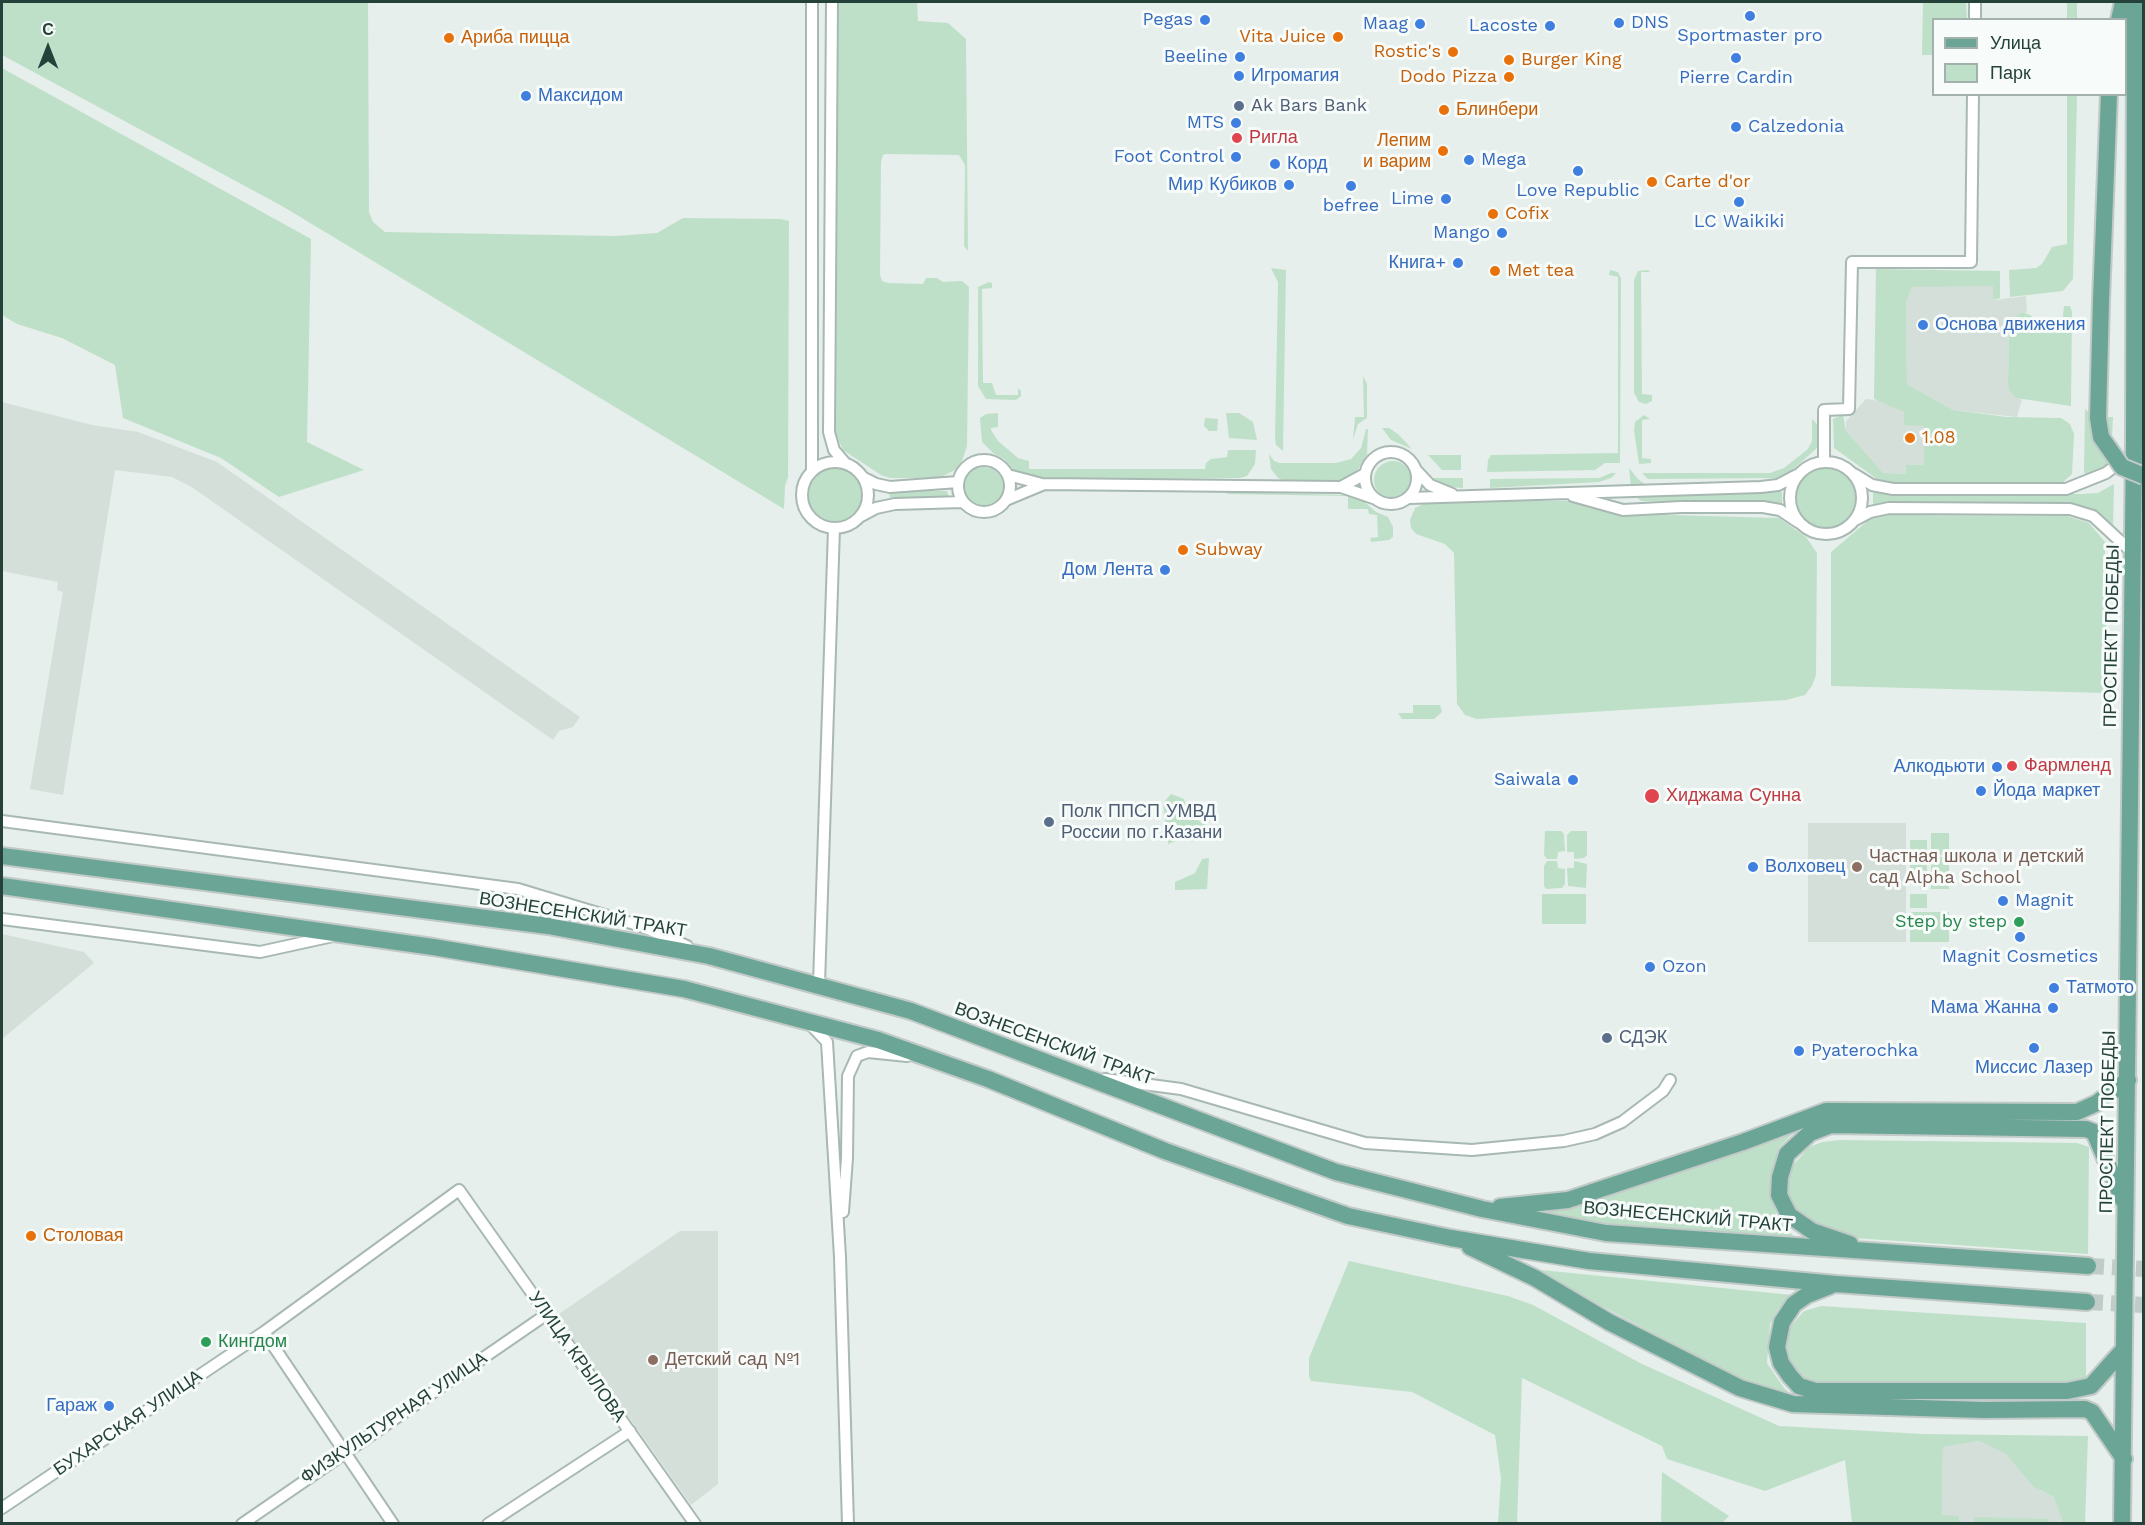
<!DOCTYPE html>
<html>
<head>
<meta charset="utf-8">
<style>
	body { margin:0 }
	#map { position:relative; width:2145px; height:1525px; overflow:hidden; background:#e6efeb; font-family:"Work Sans",sans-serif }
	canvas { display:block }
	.frame { position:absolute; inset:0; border:3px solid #24423a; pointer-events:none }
	.legend { position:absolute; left:1932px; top:18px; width:195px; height:78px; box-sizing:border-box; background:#f7fbf9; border:2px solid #a3b1ad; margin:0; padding:8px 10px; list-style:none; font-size:18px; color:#24423a }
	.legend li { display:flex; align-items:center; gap:12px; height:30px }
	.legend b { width:30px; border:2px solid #a3b1ad }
	.north { position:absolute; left:18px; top:18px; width:60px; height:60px; -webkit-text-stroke:4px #f7fbf9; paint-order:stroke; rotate:0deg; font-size:16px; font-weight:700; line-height:24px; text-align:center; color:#24423a }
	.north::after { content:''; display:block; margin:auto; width:21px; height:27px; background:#24423a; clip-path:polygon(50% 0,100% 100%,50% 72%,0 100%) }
</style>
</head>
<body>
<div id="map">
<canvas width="2145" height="1525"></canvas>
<div class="frame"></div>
<ul class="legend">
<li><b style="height:8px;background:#6aa596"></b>Улица</li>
<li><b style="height:16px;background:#bfe0c8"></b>Парк</li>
</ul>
<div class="north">С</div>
</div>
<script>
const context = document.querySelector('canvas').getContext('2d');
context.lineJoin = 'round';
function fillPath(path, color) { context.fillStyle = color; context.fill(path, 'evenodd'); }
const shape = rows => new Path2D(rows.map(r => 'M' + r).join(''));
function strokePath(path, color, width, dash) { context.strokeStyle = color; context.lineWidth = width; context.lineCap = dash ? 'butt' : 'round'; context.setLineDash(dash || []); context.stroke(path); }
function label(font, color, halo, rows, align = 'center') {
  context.font = font + ' "Work Sans",sans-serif'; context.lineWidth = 6; context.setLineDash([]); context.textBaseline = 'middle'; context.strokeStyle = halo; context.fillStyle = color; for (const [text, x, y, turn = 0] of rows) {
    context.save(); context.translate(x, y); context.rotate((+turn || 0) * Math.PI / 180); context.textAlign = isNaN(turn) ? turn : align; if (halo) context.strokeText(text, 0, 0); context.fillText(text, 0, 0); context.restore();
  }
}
fillPath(shape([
	[1912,286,1994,286,1994,300,2026,296,2027,313,2022,312,2014,317,2009,328,2008,382,2016,398,2022,399,2017,417,1953,410,1907,384,1906,303],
	[1866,399,1882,401,1904,412,1924,426,1924,466,1906,474,1883,473,1878,469,1846,431,1846,421],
	[2,402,92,425,138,432,217,462,580,717,573,727,559,731,553,740,193,488,172,477,115,470,63,795,30,789,63,592,57,590,58,582,2,571],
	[1808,823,1906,823,1906,942,1808,942],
	[2,934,84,952,94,963,2,1039],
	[680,1231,718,1231,718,1484,691,1505,604,1382,553,1318],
	[1979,1441,2006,1454,2041,1491,2055,1497,2063,1523,1960,1523,1959,1516,1942,1516,1943,1447]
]), '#d4dfda');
fillPath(shape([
	[2,2,368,2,369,212,373,222,385,232,615,236,657,233,683,218,780,219,789,221,788,477,785,486,784,509,282,206,2,55],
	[837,2,917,2,918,21,948,23,966,39,968,251,964,246,965,165,959,155,886,154,883,155,881,162,880,275,882,281,888,283,923,284,926,278,937,278,943,282,962,281,969,287,967,446,962,461,955,470,939,478,890,478,881,475,843,450,836,435],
	[1923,2,1966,2,1967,19,1934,20,1933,55,1922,55],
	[2067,2,2077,2,2077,19,2067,19],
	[2,68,311,239,307,442,364,470,279,497,221,458,123,418,115,365,62,338,17,324,2,315],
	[2067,95,2077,95,2073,279,2063,291,2010,297,2009,270,2036,268,2042,264,2052,247,2067,244],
	[1271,268,1286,270,1283,451,1276,445,1275,439,1278,282],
	[1876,269,2000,271,2000,298,1993,300,1993,286,1912,287,1906,303,1907,384,1953,410,2007,417,2061,418,2070,424,2074,434,2072,474,2063,482,1893,482,1877,479,1834,448,1833,419,1843,415,1846,431,1883,473,1906,474,1906,465,1924,465,1924,426,1904,425,1904,412,1874,399],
	[1610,270,1618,272,1621,278,1620,463,1605,463,1595,470,1487,472,1488,460,1491,455,1618,453,1618,277,1609,275],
	[1648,270,1650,272,1641,272,1642,394,1652,395,1652,401,1646,404,1639,402,1634,393,1634,280,1638,271],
	[989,282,992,283,992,288,982,289,983,383,992,383,996,395,1018,395,1018,388,1021,391,1021,396,1016,400,986,399,978,386,978,287],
	[2064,306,2070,306,2072,312,2071,406,2016,398,2009,390,2008,382,2009,328,2014,317,2022,312,2032,316,2035,327,2062,326],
	[1363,376,1367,384,1367,418,1358,424,1353,440,1355,417,1364,417],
	[2085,409,2094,417,2113,417,2111,461,2105,468,2088,477,2084,472],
	[998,413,998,427,991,428,991,430,998,441,1018,458,1029,461,1029,469,1205,469,1206,463,1211,459,1227,457,1228,450,1256,450,1255,464,1247,476,1240,478,1027,480,1019,476,1004,459,993,453,982,442,980,418,986,414],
	[1226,413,1239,413,1253,422,1257,440,1229,438],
	[1644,415,1650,419,1642,420,1642,458,1651,459,1651,463,1639,464,1634,430,1635,422],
	[1205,418,1218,419,1217,431,1209,431,1204,426],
	[1812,419,1817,424,1817,448,1783,478,1648,479,1642,473,1770,473,1784,468,1808,449,1812,441],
	[1382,428,1389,428,1398,434,1412,449,1391,440],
	[1366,429,1368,429,1367,455,1355,474,1343,480,1283,480,1278,478,1271,469,1269,454,1274,461,1279,463,1336,463,1351,459,1361,448],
	[1428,455,1461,455,1461,470,1442,470],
	'1374 480a19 19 0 1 1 38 0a19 19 0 1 1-38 0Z',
	'807 495a28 28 0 1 1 56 0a28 28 0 1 1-56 0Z',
	'962 488a21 21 0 1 1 42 0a21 21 0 1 1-42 0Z',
	'1796 498a30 30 0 1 1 60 0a30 30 0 1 1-60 0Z',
	[1629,468,1638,479,1647,486,1631,487],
	[1611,473,1616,473,1611,478,1599,482,1490,488,1490,479,1599,478],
	[1432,478,1463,478,1463,488,1447,487],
	[2114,484,2113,527,2094,510,2068,503,1873,505,1873,493,2082,494,2098,493],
	[892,491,947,491,950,500,892,499,889,496],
	[1228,492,1348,495,1360,498,1376,512,1388,517,1393,527,1393,537,1389,540,1371,542,1370,538,1378,537,1377,515,1369,514,1368,509,1348,509,1348,496,1227,494],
	[1782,492,1782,504,1641,501,1633,494],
	[1448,501,1583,501,1631,514,1779,518,1806,537,1817,553,1816,675,1812,686,1805,695,1786,700,1477,719,1465,715,1457,704,1454,553,1445,544,1416,534,1411,528,1410,520,1415,508,1427,502],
	[1882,515,2067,516,2089,523,2105,542,2105,618,2111,666,2105,693,1831,686,1831,552,1871,518],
	[1413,705,1440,705,1442,712,1434,719,1402,719,1398,713,1413,713],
	[1171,794,1184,799,1189,814,1210,828,1168,844,1163,803],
	[1545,831,1561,831,1564,834,1565,851,1558,852,1557,859,1547,859,1544,855],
	[1571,831,1587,831,1587,855,1584,858,1574,859,1574,852,1567,852,1567,835],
	[1931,833,1949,833,1949,855,1931,855],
	[1910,840,1927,840,1927,889,1920,889,1919,882,1910,882],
	[1931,857,1949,857,1949,889,1931,889],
	[1209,858,1207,889,1175,890,1175,882,1195,873,1202,859],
	[1547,861,1557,861,1558,868,1565,869,1565,884,1562,888,1546,889,1544,886,1544,866],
	[1574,861,1587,864,1586,888,1568,886,1567,868,1574,868],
	[1542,894,1586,894,1586,924,1542,924],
	[1910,894,1927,894,1927,908,1910,908],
	[1910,912,1949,912,1949,942,1910,942],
	[1802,1125,1779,1147,1772,1173,1772,1193,1777,1218,1797,1240,1602,1226,1522,1213,1548,1212,1582,1205],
	[1840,1140,2077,1143,2089,1147,2088,1254,1810,1235,1786,1195,1791,1168,1809,1147,1822,1142],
	[1349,1261,1508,1296,1533,1305,1640,1363,1779,1426,1923,1434,2088,1436,2085,1523,2063,1523,2054,1497,2034,1487,2006,1454,1979,1441,1943,1447,1942,1515,1959,1516,1960,1523,1852,1523,1845,1460,1765,1491,1667,1459,1662,1446,1522,1378,1517,1523,1498,1523,1501,1478,1495,1435,1412,1392,1311,1381,1309,1376,1309,1358],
	[1531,1269,1792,1295,1778,1309,1770,1324,1767,1363,1784,1388,1796,1399,1772,1393,1737,1377],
	[1821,1306,2086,1323,2086,1380,2071,1387,1831,1386,1804,1382,1791,1370,1784,1350,1789,1328,1804,1311],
	[1662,1472,1729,1516,1722,1523,1661,1523],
	[1974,1517,2048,1519,2049,1523,1974,1523]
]), '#bfe0c8');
strokePath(shape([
	[2088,1266,2144,1269],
	[2087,1302,2144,1305]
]), '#bfccc8', 16, [16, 8]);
const street = shape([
	[812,2,812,470],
	[832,2,829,432,834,450,845,463],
	[1975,20,1975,2],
	'1365 478a26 26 0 1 1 52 0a26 26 0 1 1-52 0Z',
	'958 486a26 26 0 1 1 52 0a26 26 0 1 1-52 0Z',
	[1824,461,1824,410,1849,409,1852,262,1971,262,1973,94],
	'1790 498a36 36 0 1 1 72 0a36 36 0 1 1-72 0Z',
	'802 495a33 33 0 1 1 66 0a33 33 0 1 1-66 0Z',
	[1416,470,1430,485,1452,494],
	[1854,474,1872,485,1893,489,2066,489,2106,473,2124,459],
	[1008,475,1042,484,1341,487,1373,498],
	[864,478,876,484,890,487,958,482],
	[1341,487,1365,474],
	[1573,496,1623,510,1681,507,1763,507,1780,510,1798,522],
	[1409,498,1761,487,1778,485,1797,475],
	[1006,500,1042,485],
	[861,516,876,508,895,504,963,502],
	[1855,520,1870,512,1889,508,2070,509,2093,516,2133,553],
	[2,821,518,889,641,926,687,946],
	[2,919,260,952,333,936],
	[819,984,834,528],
	[811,1025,827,1042,840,1257,848,1524],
	[1105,1079,1181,1089,1365,1143,1472,1150,1564,1141,1595,1134,1622,1122,1663,1091,1670,1080],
	[843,1212,847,1158,848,1076,857,1056,868,1052,907,1056],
	[264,1332,393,1524],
	[2,1508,264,1332,459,1190,695,1524],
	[242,1524,547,1314],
	[488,1524,630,1431]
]);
const primary = shape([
	[2119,20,2123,2],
	[2101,301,2109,94],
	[2,856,548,926,709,956,911,1011,1336,1172,1482,1209,1606,1233,2088,1266],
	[2,886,433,947,684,989,878,1040,988,1079,1165,1151,1348,1216,1451,1238,1589,1261,1836,1284,2087,1302],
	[1500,1207,1568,1200,1743,1142,1826,1111,2077,1112,2097,1103,2128,1080],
	[1850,1244,1812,1231,1789,1215,1779,1195,1780,1177,1787,1154,1810,1133,1831,1125,2086,1129,2094,1132,2123,1200],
	[1470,1247,1535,1278,1609,1322,1740,1388,1793,1404,1983,1410,2085,1409,2092,1412,2124,1459],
	[1830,1286,1807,1295,1794,1304,1782,1322,1777,1347,1781,1363,1790,1376,1799,1386,1815,1391,2067,1391,2091,1386,2124,1349],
	[2122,1524,2134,443,2135,2]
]);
strokePath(street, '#a8b8b2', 14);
strokePath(primary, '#c2cac8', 20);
strokePath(street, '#fff', 10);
strokePath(primary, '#6aa596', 16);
const primaryBridge = shape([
	[2101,301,2098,418,2101,437,2122,467,2144,476]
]);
strokePath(primaryBridge, '#c2cac8', 20, []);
strokePath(primaryBridge, '#6aa596', 16);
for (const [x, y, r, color] of [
	[1750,16,6,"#3f7fe0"],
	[1205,20,6,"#3f7fe0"],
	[1619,23,6,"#3f7fe0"],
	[1420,24,6,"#3f7fe0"],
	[1550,26,6,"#3f7fe0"],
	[1338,37,6,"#e8710a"],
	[449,38,6,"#e8710a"],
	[1453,52,6,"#e8710a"],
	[1240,57,6,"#3f7fe0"],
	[1736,58,6,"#3f7fe0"],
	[1509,60,6,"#e8710a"],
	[1239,76,6,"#3f7fe0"],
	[1509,77,6,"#e8710a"],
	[526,96,6,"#3f7fe0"],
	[1239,106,6,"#5c6f8a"],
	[1444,110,6,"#e8710a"],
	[1236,123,6,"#3f7fe0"],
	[1736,127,6,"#3f7fe0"],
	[1237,138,6,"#e0444e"],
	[1443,151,6,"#e8710a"],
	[1236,157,6,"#3f7fe0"],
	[1469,160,6,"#3f7fe0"],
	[1275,164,6,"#3f7fe0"],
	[1578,171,6,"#3f7fe0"],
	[1652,182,6,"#e8710a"],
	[1289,185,6,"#3f7fe0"],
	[1351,186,6,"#3f7fe0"],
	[1446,199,6,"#3f7fe0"],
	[1739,202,6,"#3f7fe0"],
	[1493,214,6,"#e8710a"],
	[1502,233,6,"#3f7fe0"],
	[1458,263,6,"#3f7fe0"],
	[1495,271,6,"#e8710a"],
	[1923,325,6,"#3f7fe0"],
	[1910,438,6,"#e8710a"],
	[1183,550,6,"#e8710a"],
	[1165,570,6,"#3f7fe0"],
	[2012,766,6,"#e0444e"],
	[1997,767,6,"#3f7fe0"],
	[1573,780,6,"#3f7fe0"],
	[1981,791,6,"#3f7fe0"],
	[1652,796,8,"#e0444e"],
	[1049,822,6,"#5c6f8a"],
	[1753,867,6,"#3f7fe0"],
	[1857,867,6,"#8d6e63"],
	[2003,901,6,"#3f7fe0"],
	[2019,922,6,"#2e9e5b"],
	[2020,937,6,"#3f7fe0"],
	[1650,967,6,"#3f7fe0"],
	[2054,988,6,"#3f7fe0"],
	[2053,1008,6,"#3f7fe0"],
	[1607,1038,6,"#5c6f8a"],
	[2034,1048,6,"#3f7fe0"],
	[1799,1051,6,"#3f7fe0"],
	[31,1236,6,"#e8710a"],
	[206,1342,6,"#2e9e5b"],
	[653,1360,6,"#8d6e63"],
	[109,1406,6,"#3f7fe0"]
]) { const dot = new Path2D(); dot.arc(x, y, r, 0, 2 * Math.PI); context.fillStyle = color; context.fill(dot); strokePath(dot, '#f7fbf9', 2); }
label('18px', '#366cbe', '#f7fbf9', [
	["Pegas",1193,20],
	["DNS",1631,23,"left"],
	["Maag",1408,24],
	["Lacoste",1538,26],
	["Sportmaster pro",1750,36,"center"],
	["Beeline",1228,57],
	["Игромагия",1251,76,"left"],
	["Pierre Cardin",1736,78,"center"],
	["Максидом",538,96,"left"],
	["MTS",1224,123],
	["Calzedonia",1748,127,"left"],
	["Foot Control",1224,157],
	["Mega",1481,160,"left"],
	["Корд",1287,164,"left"],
	["Мир Кубиков",1277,185],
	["Love Republic",1578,191,"center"],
	["Lime",1434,199],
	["befree",1351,206,"center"],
	["LC Waikiki",1739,222,"center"],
	["Mango",1490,233],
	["Книга+",1446,263],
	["Основа движения",1935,325,"left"],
	["Дом Лента",1153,570],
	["Алкодьюти",1985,767],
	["Saiwala",1561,780],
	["Йода маркет",1993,791,"left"],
	["Волховец",1765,867,"left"],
	["Magnit",2015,901,"left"],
	["Magnit Cosmetics",2020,957,"center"],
	["Ozon",1662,967,"left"],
	["Татмото",2066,988,"left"],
	["Мама Жанна",2041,1008],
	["Pyaterochka",1811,1051,"left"],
	["Миссис Лазер",2034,1068,"center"],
	["Гараж",97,1406]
], 'right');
label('18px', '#c56008', '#f7fbf9', [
	["Vita Juice",1326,37,"right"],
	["Ариба пицца",461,38],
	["Rostic's",1441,52,"right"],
	["Burger King",1521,60],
	["Dodo Pizza",1497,77,"right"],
	["Блинбери",1456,110],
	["Лепим",1431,141,"right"],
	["и варим",1431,162,"right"],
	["Carte d'or",1664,182],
	["Cofix",1505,214],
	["Met tea",1507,271],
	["1.08",1922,438],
	["Subway",1195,550],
	["Столовая",43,1236]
], 'left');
label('18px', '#4e5e75', '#f7fbf9', [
	["Ak Bars Bank",1251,106],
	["Полк ППСП УМВД",1061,812],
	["России по г.Казани",1061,833],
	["СДЭК",1619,1038]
], 'left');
label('18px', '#be3a42', '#f7fbf9', [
	["Ригла",1249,138],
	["Фармленд",2024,766],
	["Хиджама Сунна",1666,796]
], 'left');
label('18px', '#24423a', '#f7fbf9', [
	["ПРОСПЕКТ ПОБЕДЫ",2112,636,-89],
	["ВОЗНЕСЕНСКИЙ ТРАКТ",583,915,9],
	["ВОЗНЕСЕНСКИЙ ТРАКТ",1054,1044,20],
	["ПРОСПЕКТ ПОБЕДЫ",2108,1122,-89],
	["ВОЗНЕСЕНСКИЙ ТРАКТ",1688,1217,5],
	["УЛИЦА КРЫЛОВА",577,1357,55],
	["ФИЗКУЛЬТУРНАЯ УЛИЦА",394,1418,-34],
	["БУХАРСКАЯ УЛИЦА",128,1423,-34]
]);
label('18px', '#785e54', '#f7fbf9', [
	["Частная школа и детский",1869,857],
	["сад Alpha School",1869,878],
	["Детский сад №1",665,1360]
], 'left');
label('18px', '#27864d', '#f7fbf9', [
	["Step by step",2007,922],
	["Кингдом",218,1342,"left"]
], 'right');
</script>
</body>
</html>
